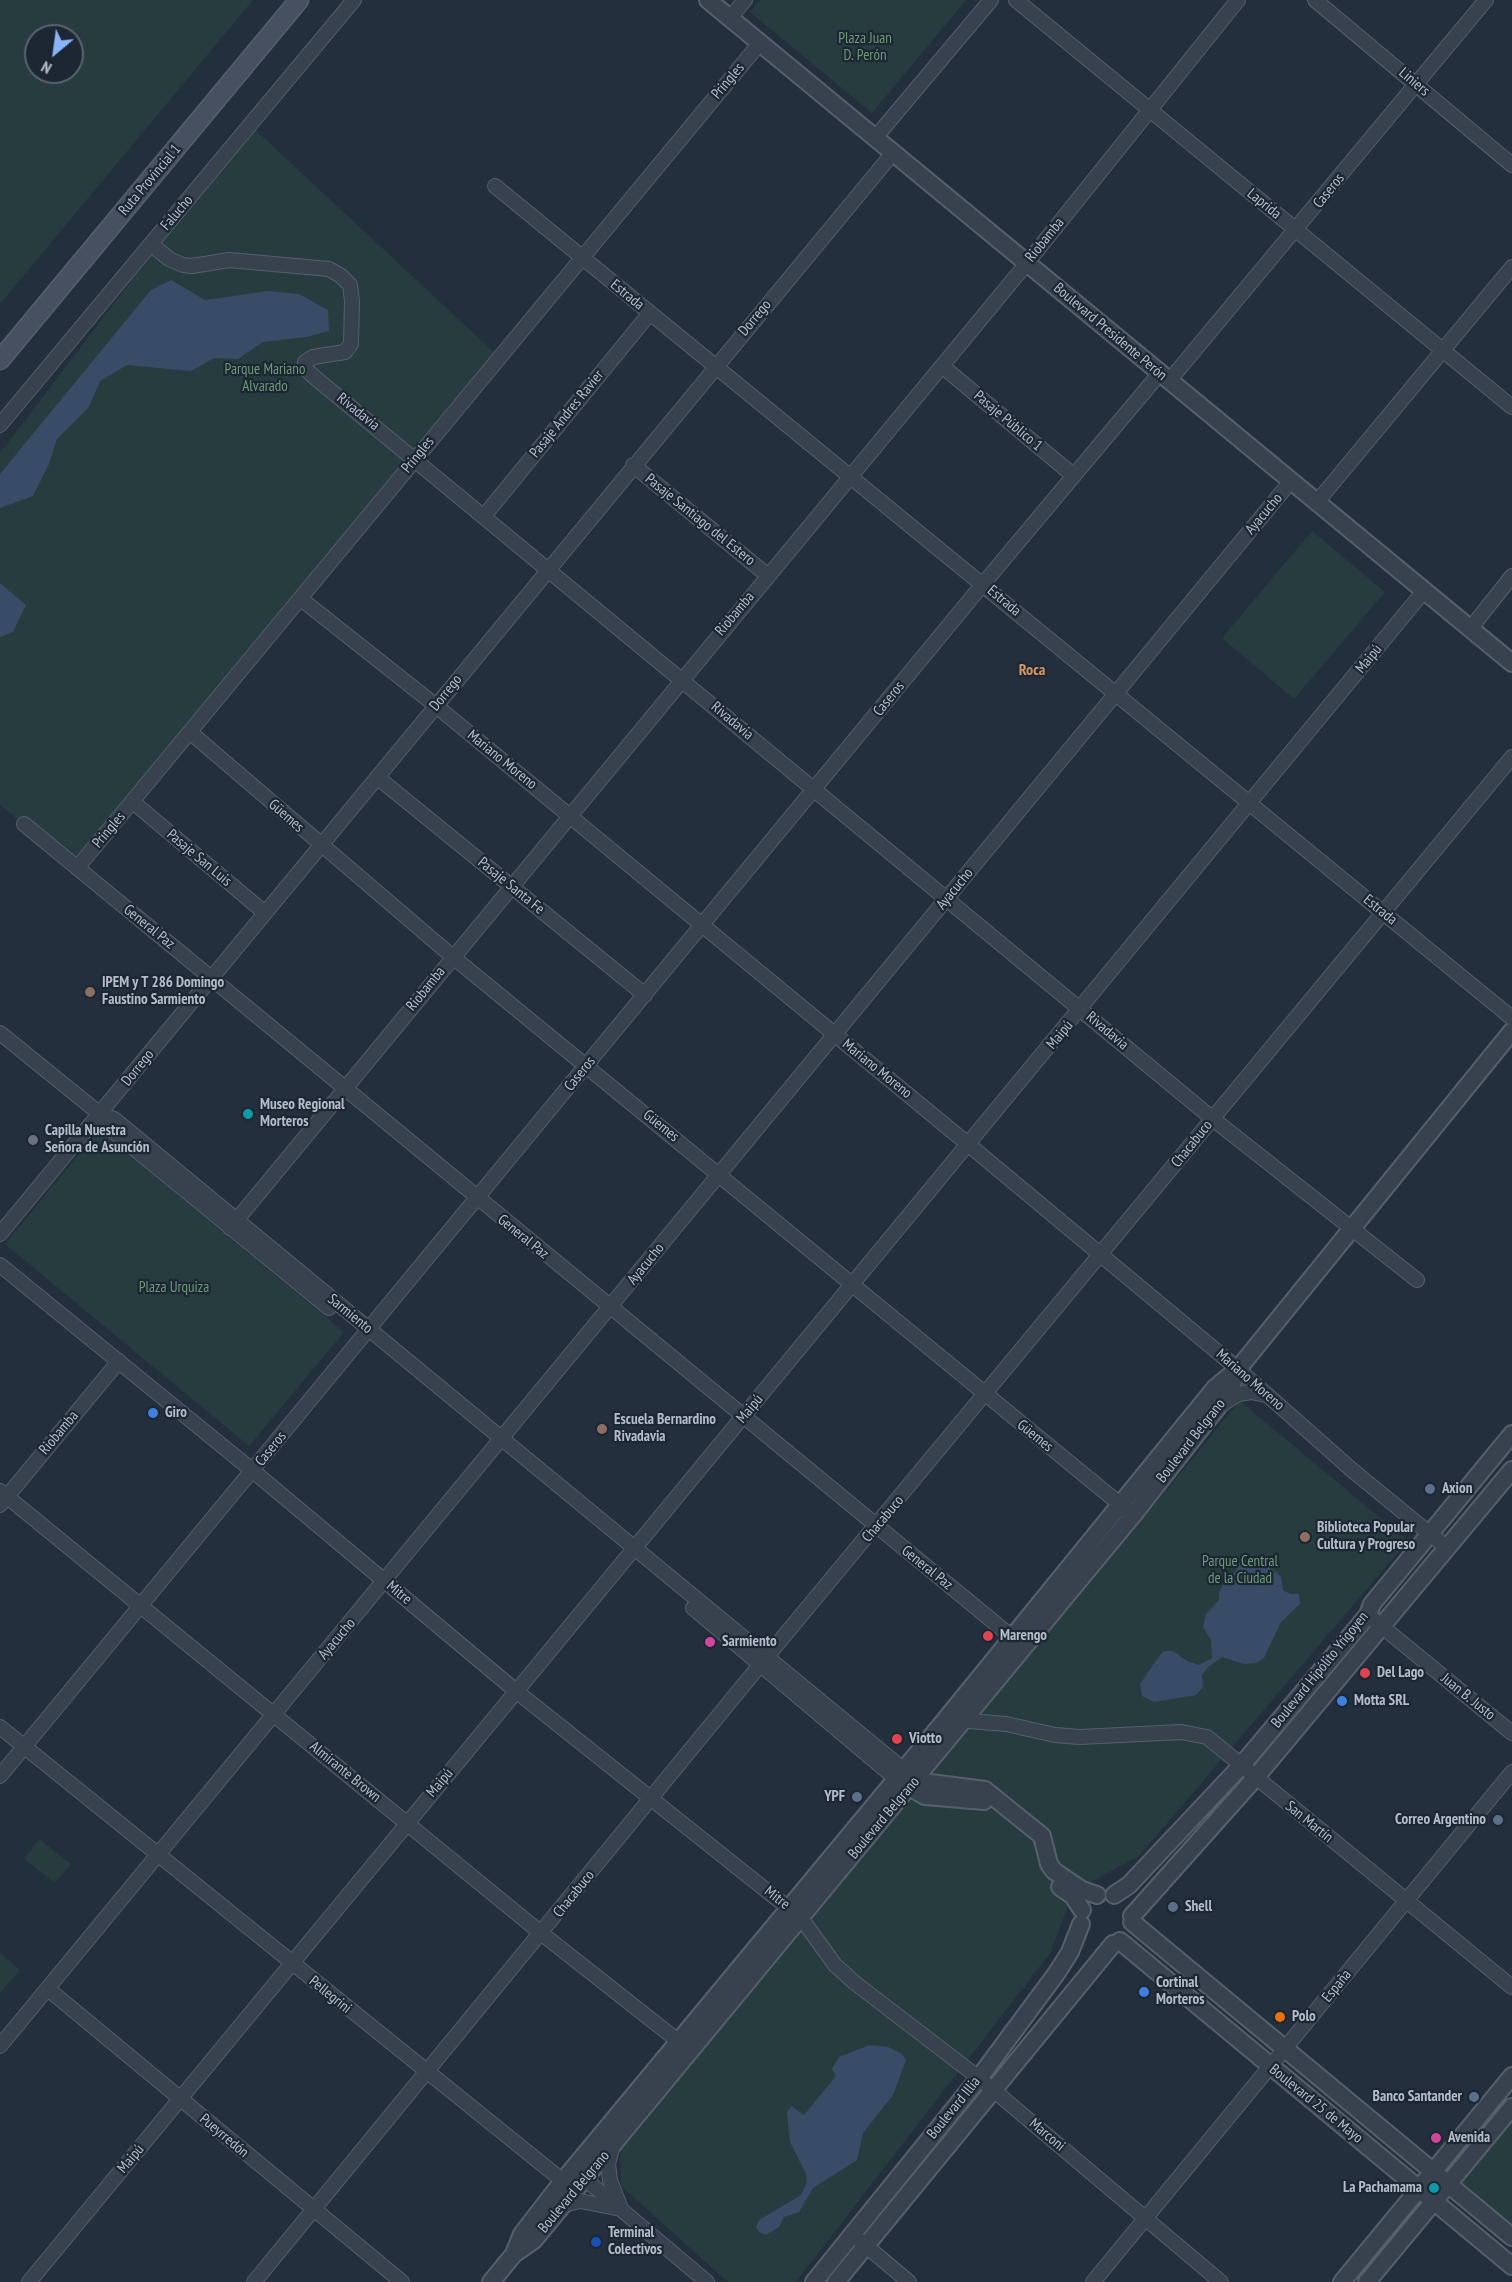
<!DOCTYPE html>
<html>
<head>
<meta charset="utf-8">
<style>
	body { margin:0 }
	#map { position:relative; width:1512px; height:2282px; overflow:hidden; background:#242f3e; font-family:"PT Sans Narrow",sans-serif }
	canvas { display:block }
	.north { position:absolute; left:24px; top:24px; width:60px; height:60px; box-sizing:border-box; background:#1d2633; border:2px solid #59626f; border-radius:50%; rotate:209deg; font-size:16px; font-weight:700; line-height:24px; text-align:center; color:#b4bcc9 }
	.north::after { content:''; display:block; margin:auto; width:21px; height:27px; background:#8ab4f8; clip-path:polygon(50% 0,100% 100%,50% 72%,0 100%) }
</style>
</head>
<body>
<div id="map">
<canvas width="1512" height="2282"></canvas>
<div class="north">N</div>
</div>
<script>
const context = document.querySelector('canvas').getContext('2d');
context.lineJoin = 'round';
function fillPath(path, color) { context.fillStyle = color; context.fill(path, 'evenodd'); }
const shape = rows => new Path2D(rows.map(r => 'M' + r).join(''));
function strokePath(path, color, width, dash) { context.strokeStyle = color; context.lineWidth = width; context.lineCap = dash ? 'butt' : 'round'; context.setLineDash(dash || []); context.stroke(path); }
function label(font, color, halo, rows, align = 'center') {
  context.font = font + ' "PT Sans Narrow",sans-serif'; context.lineWidth = 4.5; context.setLineDash([]); context.textBaseline = 'middle'; context.strokeStyle = halo; context.fillStyle = color; for (const [text, x, y, turn = 0] of rows) {
    context.save(); context.translate(x, y); context.rotate((+turn || 0) * Math.PI / 180); context.textAlign = isNaN(turn) ? turn : align; if (halo) context.strokeText(text, 0, 0); context.fillText(text, 0, 0); context.restore();
  }
}
fillPath(shape([
	[0,0,253,0,0,304],
	[36,36,72,36,72,72,36,72],
	[760,0,966,0,872,113,750,12],
	[250,125,499,357,77,868,0,805,0,453],
	[1312,531,1385,592,1294,699,1222,638],
	[99,1130,344,1332,249,1446,5,1244],
	[1240,1401,1408,1541,1139,1856,1074,1891,1050,1953,796,2282,728,2282,621,2186,620,2151],
	[39,1839,71,1864,55,1883,24,1859],
	[0,1953,20,1970,0,1993],
	[1512,2107,1512,2237,1448,2184]
]), '#263c3f');
fillPath(shape([
	[171,280,205,300,268,291,299,294,328,310,329,331,306,337,263,342,238,359,214,358,191,371,127,365,100,381,89,407,57,439,49,464,33,496,0,508,0,474,151,290],
	[0,583,26,605,13,632,0,637],
	[1262,1559,1281,1577,1283,1590,1290,1594,1299,1594,1300,1604,1281,1622,1264,1658,1256,1663,1244,1664,1222,1657,1208,1667,1202,1675,1203,1687,1196,1695,1154,1702,1142,1696,1140,1684,1163,1651,1173,1651,1187,1661,1199,1665,1212,1658,1211,1640,1203,1627,1206,1614,1219,1600,1219,1592,1226,1580,1235,1572,1240,1561],
	[870,2045,888,2047,901,2053,906,2060,893,2095,863,2133,857,2160,813,2188,799,2212,784,2217,779,2227,766,2235,759,2232,756,2227,759,2220,801,2195,807,2182,806,2174,790,2142,787,2112,791,2106,804,2115,836,2076,832,2069,839,2057]
]), '#394c67');
const minor = shape([
	[1016,0,1512,407],
	[1315,0,1512,165],
	[730,18,745,0],
	[875,138,991,0],
	[495,186,1512,1018],
	[151,244,169,259,183,265,192,266,229,260,329,269,341,276,350,285,352,301,351,344,345,352,313,357,305,362,304,367,313,376,1213,1119,1417,1280],
	[942,366,1074,476],
	[1169,381,1486,0],
	[0,425,354,0],
	[633,465,767,575],
	[1317,502,1512,267],
	[484,516,650,313],
	[301,599,435,705,969,1145,1238,1369,1352,1470,1446,1547],
	[1470,629,1512,576],
	[191,733,453,957,1127,1510],
	[377,777,645,995],
	[133,802,265,913],
	[24,824,1018,1642],
	[77,868,760,43],
	[0,1033,100,1114,114,1119,904,1770],
	[100,1114,108,1127,329,1308],
	[230,1228,1027,263,1238,0],
	[0,1234,893,153],
	[0,1265,253,1471,516,1691,801,1918,835,1965,855,1983,979,2078,1221,2282],
	[1221,1405,1238,1394,1251,1392,1266,1395],
	[0,1491,541,1933,687,2048],
	[0,1505,119,1361],
	[693,1608,896,1779],
	[1368,1615,1512,1733],
	[957,1720,1006,1724,1055,1735,1080,1737,1181,1732,1207,1737,1512,1987],
	[0,1727,563,2181,585,2179,707,2282],
	[0,1776,983,584,1160,373],
	[48,1989,402,2282],
	[0,2046,1291,481],
	[563,2205,580,2201,621,2209,610,2180,608,2164,613,2145],
	[859,2240,909,2282],
	[29,2282,1424,591],
	[254,2282,760,1665,1512,757],
	[1093,2282,1512,1772]
]);
const tertiary = shape([
	[708,0,1512,663],
	[909,1774,923,1782,985,1790,1042,1836,1049,1864,1054,1871,1082,1890,1097,1895],
	[901,1782,925,1796,984,1801],
	[1060,1887,1073,1896,1082,1910],
	[1114,1895,1129,1885,1241,1766,1368,1615,1372,1604,1512,1434],
	[1132,1916,1255,1778,1512,1470],
	[1132,1922,1512,2237],
	[1120,1941,1512,2266],
	[514,2254,522,2234,563,2181,946,1719,1215,1388,1238,1369,1512,1031],
	[491,2282,514,2254,534,2240,1133,1515,1227,1395,1237,1372],
	[814,2282,979,2078,1056,1974,1070,1952,1081,1924],
	[836,2282,1113,1944],
	[1342,2282,1512,2076],
	[1367,2282,1512,2107]
]);
const secondary = shape([
	[0,360,299,0]
]);
strokePath(minor, '#565f6c', 16);
strokePath(tertiary, '#565f6c', 20);
strokePath(secondary, '#565f6c', 21);
strokePath(minor, '#38414e', 14);
strokePath(tertiary, '#38414e', 16);
strokePath(secondary, '#465061', 18);
for (const [x, y, r, color] of [
	[90,992,6,"#8d6e63"],
	[248,1114,6,"#0f9aa8"],
	[33,1140,6,"#6b7280"],
	[153,1413,6,"#3f7fe0"],
	[602,1429,6,"#8d6e63"],
	[1430,1489,6,"#5c6f8a"],
	[1305,1537,6,"#8d6e63"],
	[988,1636,6,"#e0444e"],
	[710,1642,6,"#d1479c"],
	[1365,1673,6,"#e0444e"],
	[1342,1701,6,"#3f7fe0"],
	[897,1739,6,"#e0444e"],
	[857,1797,6,"#5c6f8a"],
	[1498,1820,6,"#5c6f8a"],
	[1173,1907,6,"#5c6f8a"],
	[1144,1992,6,"#3f7fe0"],
	[1280,2017,6,"#e8710a"],
	[1474,2097,6,"#5c6f8a"],
	[1436,2138,6,"#d1479c"],
	[1434,2188,6,"#0f9aa8"],
	[596,2242,6,"#1a4fb4"]
]) { const dot = new Path2D(); dot.arc(x, y, r, 0, 2 * Math.PI); context.fillStyle = color; context.fill(dot); strokePath(dot, '#1d2633', 2); }
label('15px', '#6b9a76', '#1d2633', [
	["Plaza Juan",865,39],
	["D. Perón",865,56],
	["Parque Mariano",265,370],
	["Alvarado",265,387],
	["Plaza Urquiza",174,1288],
	["Parque Central",1240,1562],
	["de la Ciudad",1240,1579]
]);
label('15px', '#b4bcc9', '#1d2633', [
	["Pringles",728,81,-50],
	["Liniers",1414,82,40],
	["Ruta Provincial 1",150,180,-50],
	["Caseros",1329,191,-51],
	["Laprida",1264,204,39],
	["Falucho",177,213,-50],
	["Riobamba",1045,240,-51],
	["Estrada",627,295,39],
	["Dorrego",755,318,-50],
	["Boulevard Presidente Perón",1110,332,40],
	["Rivadavia",358,412,39],
	["Pasaje Andres Ravier",567,414,-51],
	["Pasaje Público 1",1008,421,40],
	["Pringles",418,455,-51],
	["Ayacucho",1264,514,-50],
	["Pasaje Santiago del Estero",700,520,39],
	["Estrada",1004,601,40],
	["Riobamba",735,614,-50],
	["Maipú",1369,659,-51],
	["Dorrego",446,693,-51],
	["Caseros",889,699,-51],
	["Rivadavia",732,721,40],
	["Mariano Moreno",502,760,39],
	["Güemes",286,816,41],
	["Pringles",109,830,-50],
	["Pasaje San Luis",199,858,40],
	["Pasaje Santa Fe",511,886,39],
	["Ayacucho",955,889,-51],
	["Estrada",1380,910,39],
	["General Paz",149,927,39],
	["Riobamba",426,989,-51],
	["Rivadavia",1107,1031,40],
	["Maipú",1060,1035,-50],
	["Dorrego",138,1068,-51],
	["Mariano Moreno",877,1069,39],
	["Caseros",580,1074,-51],
	["Güemes",661,1126,39],
	["Chacabuco",1192,1144,-51],
	["General Paz",523,1237,39],
	["Ayacucho",646,1264,-51],
	["Sarmiento",350,1314,39],
	["Mariano Moreno",1250,1380,41],
	["Maipú",750,1409,-50],
	["Riobamba",59,1433,-50],
	["Güemes",1035,1436,39],
	["Boulevard Belgrano",1191,1441,-52],
	["Caseros",271,1449,-51],
	["Chacabuco",883,1519,-50],
	["General Paz",927,1568,39],
	["Mitre",399,1593,40],
	["Ayacucho",337,1639,-50],
	["Boulevard Hipólito Yrigoyen",1320,1670,-51],
	["Juan B. Justo",1468,1697,39],
	["Almirante Brown",345,1772,39],
	["Maipú",440,1783,-50],
	["Boulevard Belgrano",884,1818,-50],
	["San Martín",1309,1822,39],
	["Chacabuco",574,1894,-51],
	["Mitre",777,1898,38],
	["España",1337,1986,-51],
	["Pellegrini",330,1995,39],
	["Boulevard 25 de Mayo",1316,2104,39],
	["Boulevard Illia",954,2108,-51],
	["Marconi",1047,2135,40],
	["Pueyrredón",224,2136,40],
	["Maipú",131,2159,-50],
	["Boulevard Belgrano",574,2192,-50]
]);
label('bold 15px', '#b4bcc9', '#1d2633', [
	["IPEM y T 286 Domingo",102,983],
	["Faustino Sarmiento",102,1000],
	["Museo Regional",260,1105],
	["Morteros",260,1122],
	["Capilla Nuestra",45,1131],
	["Señora de Asunción",45,1148],
	["Giro",165,1413],
	["Escuela Bernardino",614,1420],
	["Rivadavia",614,1437],
	["Axion",1442,1489],
	["Biblioteca Popular",1317,1528],
	["Cultura y Progreso",1317,1545],
	["Marengo",1000,1636],
	["Sarmiento",722,1642],
	["Del Lago",1377,1673],
	["Motta SRL",1354,1701],
	["Viotto",909,1739],
	["YPF",845,1797,"right"],
	["Correo Argentino",1486,1820,"right"],
	["Shell",1185,1907],
	["Cortinal",1156,1983],
	["Morteros",1156,2000],
	["Polo",1292,2017],
	["Banco Santander",1462,2097,"right"],
	["Avenida",1448,2138],
	["La Pachamama",1422,2188,"right"],
	["Terminal",608,2233],
	["Colectivos",608,2250]
], 'left');
label('bold 16px', '#d59563', '#1d2633', [
	["Roca",1032,670]
]);
</script>
</body>
</html>
